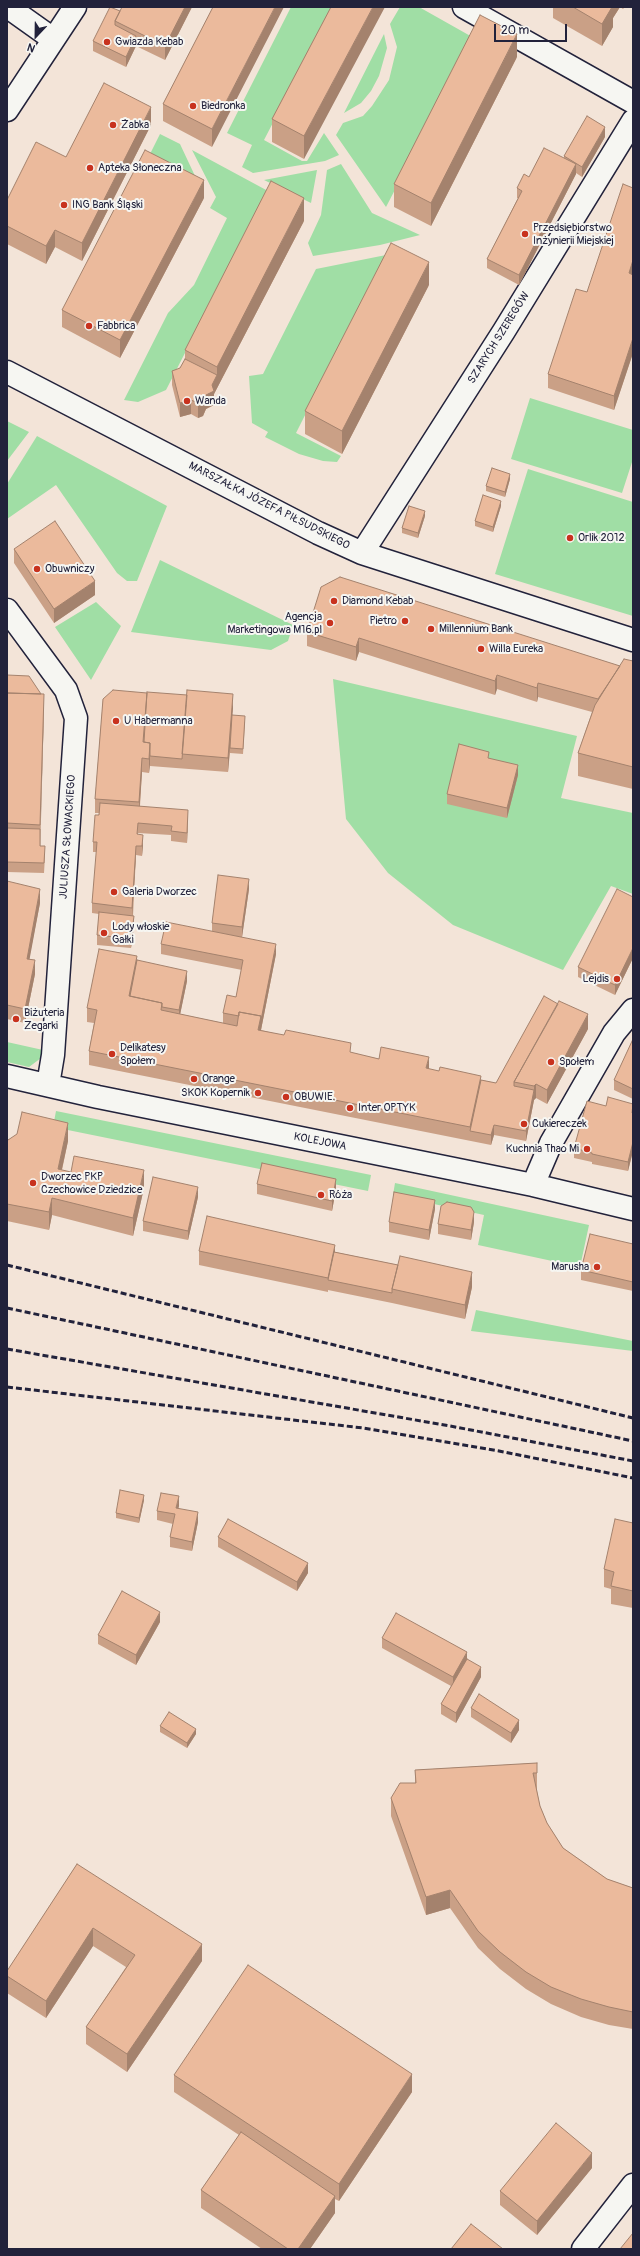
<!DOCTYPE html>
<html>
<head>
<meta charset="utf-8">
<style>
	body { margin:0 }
	#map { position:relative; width:640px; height:2256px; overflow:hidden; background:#f3e4d8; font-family:Pangolin,sans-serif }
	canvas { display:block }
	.frame { position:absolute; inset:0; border:8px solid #22223b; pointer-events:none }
	.north { position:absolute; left:16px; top:16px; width:40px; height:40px; -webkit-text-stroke:3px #f6f6f2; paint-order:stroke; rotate:202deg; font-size:11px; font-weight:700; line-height:16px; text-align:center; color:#22223b }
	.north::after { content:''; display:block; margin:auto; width:14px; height:18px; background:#22223b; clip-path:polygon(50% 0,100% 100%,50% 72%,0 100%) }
	.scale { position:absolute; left:494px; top:24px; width:73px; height:18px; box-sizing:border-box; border:2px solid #22223b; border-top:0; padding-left:5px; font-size:12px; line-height:14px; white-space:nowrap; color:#22223b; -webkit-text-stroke:3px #f6f6f2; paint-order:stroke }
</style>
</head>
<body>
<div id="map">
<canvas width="640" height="2256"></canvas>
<div class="frame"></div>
<div class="north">N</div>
<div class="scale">20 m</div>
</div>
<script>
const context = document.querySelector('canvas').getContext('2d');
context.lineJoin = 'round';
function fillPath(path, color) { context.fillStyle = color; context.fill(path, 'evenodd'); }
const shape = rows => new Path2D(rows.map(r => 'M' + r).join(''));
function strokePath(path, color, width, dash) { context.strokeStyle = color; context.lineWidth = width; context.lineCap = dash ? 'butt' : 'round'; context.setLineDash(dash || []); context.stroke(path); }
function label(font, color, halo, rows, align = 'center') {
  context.font = font + ' Pangolin,sans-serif'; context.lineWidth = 4; context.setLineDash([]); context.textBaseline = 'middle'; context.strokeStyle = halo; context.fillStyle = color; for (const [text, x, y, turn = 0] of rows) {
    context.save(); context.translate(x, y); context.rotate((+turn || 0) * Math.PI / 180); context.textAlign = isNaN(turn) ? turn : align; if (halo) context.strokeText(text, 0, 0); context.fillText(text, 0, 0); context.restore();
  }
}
fillPath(shape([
	[291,7,333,7,264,140,302,161,307,161,324,133,339,155,325,161,253,173,242,167,252,145,227,133],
	[400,7,419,7,474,38,386,207,336,135,343,123,363,116,372,106,389,80,397,47,390,24],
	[384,34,387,48,379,76,371,91,361,103,344,113],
	[160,134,180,144,203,193,146,162],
	[192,150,268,191,166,390,138,402,124,400,168,313,194,285,227,218,210,208,216,197],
	[341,164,372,213,420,235,380,245,313,256,308,243,321,215,327,170],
	[317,170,311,203,264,180],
	[386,255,296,433,341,456,337,462,323,461,299,454,265,437,268,432,252,423,249,376,263,374,316,269],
	[530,398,633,430,633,459,622,493,511,459],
	[7,421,29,432,7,461],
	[37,436,167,506,137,581,127,581,117,573,56,485,7,519,7,484],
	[528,469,633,502,633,616,495,574],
	[160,560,293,625,288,641,271,650,131,632],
	[96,602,121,626,91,680,55,627],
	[333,679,577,736,561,798,633,813,633,894,611,886,563,970,453,925,388,873,346,819],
	[7,1042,43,1050,41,1058,29,1067,7,1062],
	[56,1111,371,1175,368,1191,53,1127],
	[395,1183,589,1225,580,1267,478,1245,484,1215,393,1195],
	[476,1310,633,1341,633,1351,471,1331]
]), '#a0dea5');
const minor = shape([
	[8,7,53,39],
	[464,7,633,102],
	[7,110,75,7],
	[7,372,318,533,362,553,633,640],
	[362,553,504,331,633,121],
	[7,610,66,690,76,718,53,1055,48,1085],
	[7,1076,98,1097,533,1185,633,1209],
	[533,1185,551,1143,614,1033,633,1010],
	[583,2249,633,2185]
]);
strokePath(minor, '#22223b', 25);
strokePath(minor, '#f6f6f2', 22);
strokePath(shape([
	[7,1265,633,1418],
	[7,1308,633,1441],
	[7,1349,450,1426,633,1461],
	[7,1387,363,1428,499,1451,633,1478]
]), '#22223b', 3, [6, 3]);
fillPath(shape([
	[122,7,192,7,165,60,136,46,126,67,93,51,93,41,120,11],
	[213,7,212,147,163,121,163,104],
	[331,7,304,159,272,142,272,119],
	[553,7,625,7,623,9,620,7,613,18,613,27,602,46,553,18],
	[517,57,431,226,394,207,394,184],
	[151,125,82,261,55,247,46,264,7,244,7,200,66,157],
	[605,137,582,177,576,173,576,174,519,285,487,268,487,259,518,198,517,198,517,188,529,177,564,158,564,156],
	[633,188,633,353,614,410,548,388,548,374,587,292],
	[204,198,120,358,62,327,62,310],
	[304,221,214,394,214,405,206,409,203,416,198,418,191,414,180,417,172,385,172,371,180,368,185,359,185,350],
	[429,285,342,454,305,434,305,411],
	[510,479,505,497,486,491,486,486],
	[501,506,493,532,475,526,475,521],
	[425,516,418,538,402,533,402,528],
	[14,549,95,595,54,623,14,563],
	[307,632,620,666,633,661,633,789,578,776,578,753,592,712,538,697,537,702,497,689,495,695,359,652,356,661,307,646],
	[7,675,44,709,40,846,45,856,44,873,7,872],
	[103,699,233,708,232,715,245,722,243,754,230,753,230,752,228,772,150,766,150,764,149,773,142,772,140,806,188,820,187,843,171,841,171,835,138,833,138,834,143,845,142,856,136,855,133,916,134,926,131,948,97,945,97,935,99,914,92,913,92,903,97,852,93,852,93,842,99,813,95,813,95,799],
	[489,758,518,775,507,818,447,804,447,794],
	[7,881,40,903,29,959,35,974,25,1023,7,1019],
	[249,889,242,937,276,954,261,1030,351,1053,496,1083,588,1029,547,1104,536,1098,534,1100,526,1141,494,1135,491,1145,89,1065,89,1051,94,1023,87,1022,87,1008,137,960,187,981,180,1014,223,1023,223,1013,236,997,242,970,161,954,161,944,212,931,212,923],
	[633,897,633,958,615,995,578,977,578,967],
	[633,1039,633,1099,614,1090,614,1080],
	[633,1104,633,1151,628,1171,592,1164,592,1162,574,1158,574,1148,606,1106],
	[7,1139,68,1141,62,1170,144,1188,133,1236,52,1215,49,1230,7,1221],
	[257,1184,336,1189,332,1211,257,1194],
	[198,1197,188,1240,143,1231,143,1221],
	[435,1209,429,1240,389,1232,389,1222],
	[474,1222,471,1240,438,1234,438,1224],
	[633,1244,633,1291,581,1280,581,1270],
	[199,1251,335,1252,398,1265,472,1287,465,1319,392,1303,328,1290,328,1292,199,1265],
	[144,1500,139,1523,116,1518,116,1513],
	[179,1506,178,1508,198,1522,192,1551,170,1547,170,1537,173,1524,157,1520,157,1511],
	[633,1523,633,1608,611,1604,611,1589,604,1587,604,1569],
	[218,1537,308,1573,297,1591,218,1547],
	[160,1622,136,1665,98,1644,98,1635],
	[382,1638,467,1659,481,1677,456,1723,441,1714,441,1704,451,1686,382,1648],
	[471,1708,519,1730,511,1743,471,1717],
	[160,1726,196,1734,187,1748,160,1732],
	[537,1763,537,1791,540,1806,547,1823,563,1848,607,1879,633,1888,633,2029,609,2025,581,2017,551,2004,526,1989,500,1969,478,1948,450,1908,426,1915,391,1816,391,1798,415,1783,415,1770],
	[77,1864,202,1961,127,2072,86,2044,86,2027,126,1967,93,1946,46,2018,7,1993,7,1971],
	[174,2075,412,2092,339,2201,335,2199,335,2213,310,2249,262,2249,201,2208,201,2190,239,2135,174,2092],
	[592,2168,537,2235,500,2205,500,2191]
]), '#caa086');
fillPath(shape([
	[185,7,192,7,165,60,165,46],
	[275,7,284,7,212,147,212,129],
	[373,7,385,7,304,159,304,136],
	[609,7,620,7,613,18,613,27,602,46,602,24],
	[517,34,517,57,431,226,431,203],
	[136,36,136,46,126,67,126,57],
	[151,107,151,125,82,261,82,243],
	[605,127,605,137,582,177,582,167],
	[576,164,576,174,519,285,519,275],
	[204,180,204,198,120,358,120,340],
	[304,198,304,221,214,394,214,405,206,409,203,416,198,418,198,403,206,395,217,375,217,367],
	[55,230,55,247,46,264,46,246],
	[633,260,633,274,629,287,629,273],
	[429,262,429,285,342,454,342,431],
	[633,338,633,353,614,410,614,396],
	[191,400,191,414,180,417,180,403],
	[510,474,510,479,505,497,505,492],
	[501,501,501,506,493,532,493,527],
	[425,511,425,516,418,538,418,533],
	[95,581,95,595,54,623,54,609],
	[359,638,359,652,356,661,356,647],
	[497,675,497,689,495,695,495,681],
	[538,683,538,697,537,702,537,688],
	[44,694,44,709,40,856,40,846],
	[233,694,233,708,228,772,228,758],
	[150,743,150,764,149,773,149,759],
	[142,758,142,772,139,816,139,802],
	[518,765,518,775,507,818,507,808],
	[188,810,188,820,187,843,187,833],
	[143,835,143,845,142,856,142,846],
	[136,846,136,855,132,918,132,908],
	[249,879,249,889,242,937,242,927],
	[40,889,40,903,27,973,27,959],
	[134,916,134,926,131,948,131,939],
	[276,944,276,954,261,1030,261,1020],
	[633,948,633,958,615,995,615,985],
	[137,956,137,970,129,1000,129,996],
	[35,960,35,974,25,1023,25,1009],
	[187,971,187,981,179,1020,179,1010],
	[588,1014,588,1029,547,1104,547,1090],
	[261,1016,261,1030,258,1030],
	[429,1057,429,1071,426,1068],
	[481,1076,481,1090,470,1131,470,1127],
	[536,1084,536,1098,534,1100,534,1086],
	[534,1090,534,1100,526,1141,526,1131],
	[68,1123,68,1141,58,1187,58,1169],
	[494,1125,494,1135,491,1145,491,1135],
	[633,1142,633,1151,628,1171,628,1162],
	[144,1170,144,1188,133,1236,133,1218],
	[336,1179,336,1189,332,1211,332,1201],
	[198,1187,198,1197,188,1240,188,1231],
	[52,1198,52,1215,49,1230,49,1212],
	[435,1200,435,1209,429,1240,429,1230],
	[474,1212,474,1222,471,1240,471,1230],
	[335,1245,335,1259,328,1280,328,1292,328,1278],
	[472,1272,472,1287,465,1319,465,1305],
	[144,1495,144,1500,139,1523,139,1518],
	[179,1496,179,1506,176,1518,176,1508],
	[198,1512,198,1522,192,1551,192,1542],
	[308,1563,308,1573,297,1591,297,1582],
	[160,1612,160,1622,136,1665,136,1655],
	[467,1652,467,1662,453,1687,453,1677],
	[481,1667,481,1677,456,1723,456,1713],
	[519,1720,519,1730,511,1743,511,1733],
	[196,1729,196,1734,187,1748,187,1743],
	[450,1890,450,1908,426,1915,426,1897],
	[93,1928,93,1946,46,2018,46,2001],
	[202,1944,202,1961,127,2072,127,2054],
	[412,2074,412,2092,339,2201,339,2184],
	[592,2153,592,2168,537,2235,537,2221],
	[335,2196,335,2213,310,2249,298,2249]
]), '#a4826d');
const building = shape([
	[110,7,120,11,115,21,115,25,136,36,126,57,93,41,110,7],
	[122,7,185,7,165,46,115,21,122,7],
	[213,7,275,7,212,129,163,104,213,7],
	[331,7,373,7,304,136,272,119,331,7],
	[573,7,612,7,602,24,573,7],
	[480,15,517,34,431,203,394,184,480,15],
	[104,83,151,107,82,243,55,230,46,246,7,226,7,200,36,142,66,157,104,83],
	[587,116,605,127,582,167,564,156,587,116],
	[544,148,576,164,519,275,487,259,522,191,517,188,524,174,529,177,544,148],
	[145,150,204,180,120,340,62,310,145,150],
	[271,181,304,198,217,367,185,350,271,181],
	[623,184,633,188,633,260,629,273,633,275,633,338,614,396,548,374,576,289,587,292,623,184],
	[391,243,429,262,342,431,305,411,391,243],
	[185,359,217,375,212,385,214,391,206,395,203,402,198,403,191,400,180,403,172,371,180,368,185,359],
	[492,468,510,474,505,492,486,486,492,468],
	[483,495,501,501,493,527,475,521,483,495],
	[409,506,425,511,418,533,402,528,409,506],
	[55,521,95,581,54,609,14,549,55,521],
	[340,577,620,666,598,699,538,683,537,688,497,675,495,681,359,638,356,647,307,632,321,587,340,577],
	[624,659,633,661,633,767,578,753,595,705,624,659],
	[7,675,29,676,41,694,7,693,7,675],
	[113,690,147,693,143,742,150,743,149,759,142,758,139,802,95,799,103,699,113,690],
	[187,690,233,694,228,758,182,754,187,690],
	[147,692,187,695,182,759,150,756,150,743,144,742,147,692],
	[7,693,44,694,40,825,7,823,7,693],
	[232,715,245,716,243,749,230,748,232,715],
	[459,744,489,752,488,758,518,765,507,808,447,794,459,744],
	[100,803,188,810,187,833,171,831,172,826,138,823,137,834,143,835,142,846,136,846,132,908,92,903,97,842,93,842,95,815,99,815,100,803],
	[7,828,40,829,40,846,45,846,44,863,7,862,7,828],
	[218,875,249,879,242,927,212,923,218,875],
	[7,881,40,889,27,959,35,960,25,1009,7,1005,7,881],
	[617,889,633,897,633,948,615,985,578,967,617,889],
	[99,912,134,916,131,939,97,935,99,912],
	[166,922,276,944,261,1020,261,1016,239,1012,239,1016,223,1013,227,995,236,997,243,960,161,944,166,922],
	[99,949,137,956,129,996,162,1003,161,1010,237,1026,239,1012,261,1016,258,1030,284,1035,286,1030,351,1043,350,1052,379,1059,381,1047,429,1057,426,1068,439,1071,440,1067,481,1076,470,1127,89,1051,97,1010,87,1008,99,949],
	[137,960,187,971,179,1010,162,1007,162,1003,130,996,137,960],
	[544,996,558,1004,514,1082,514,1086,534,1090,526,1131,494,1125,491,1135,470,1131,481,1080,496,1083,544,996],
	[559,1001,588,1014,547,1090,536,1084,534,1086,514,1082,559,1001],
	[633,1039,633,1089,614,1080,633,1039],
	[608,1097,633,1104,632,1113,633,1113,633,1142,628,1162,592,1154,592,1153,574,1148,587,1101,606,1106,608,1097],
	[22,1112,68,1123,58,1169,71,1172,74,1156,144,1170,133,1218,52,1198,49,1212,7,1204,7,1139,8,1140,17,1134,22,1112],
	[262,1163,336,1179,332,1201,257,1184,262,1163],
	[153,1177,198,1187,188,1231,143,1221,153,1177],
	[394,1192,435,1200,429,1230,389,1222,394,1192],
	[447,1202,471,1207,474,1212,471,1230,438,1224,441,1206,447,1202],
	[207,1216,335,1245,328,1278,199,1251,207,1216],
	[590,1234,633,1244,633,1282,581,1270,590,1234],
	[334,1252,398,1265,392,1289,392,1293,328,1280,334,1252],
	[400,1256,472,1272,465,1305,392,1289,400,1256],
	[120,1490,144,1495,139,1518,116,1513,120,1490],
	[161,1493,179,1496,176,1508,198,1512,192,1542,170,1537,175,1514,157,1511,161,1493],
	[228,1519,308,1563,297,1582,218,1537,228,1519],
	[615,1519,633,1523,633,1591,611,1586,614,1572,604,1569,615,1519],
	[122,1591,160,1612,136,1655,98,1635,122,1591],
	[396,1613,467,1652,453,1677,382,1638,396,1613],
	[467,1659,481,1667,456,1713,441,1704,467,1659],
	[479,1694,519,1720,511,1733,471,1708,479,1694],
	[169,1712,196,1729,187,1743,160,1726,169,1712],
	[537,1763,537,1773,533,1773,540,1806,547,1823,563,1848,607,1879,633,1888,633,2012,609,2007,581,1999,551,1987,526,1972,500,1952,478,1931,450,1890,426,1897,391,1798,400,1783,416,1783,415,1770,537,1763],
	[77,1864,202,1944,127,2054,86,2027,135,1955,93,1928,46,2001,7,1976,7,1971,77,1864],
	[248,1965,412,2074,339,2184,174,2075,248,1965],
	[556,2123,592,2153,537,2221,500,2191,556,2123],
	[241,2132,335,2196,298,2249,288,2249,201,2190,241,2132],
	[471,2224,503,2249,451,2249,471,2224],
	[633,2233,633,2249,620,2249,633,2233]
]);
fillPath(building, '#ebba9c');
strokePath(building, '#a4826d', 1);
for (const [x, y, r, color] of [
	[107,42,4,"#c8321e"],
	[193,106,4,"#c8321e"],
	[113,125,4,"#c8321e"],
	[90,168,4,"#c8321e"],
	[64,205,4,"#c8321e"],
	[525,234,4,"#c8321e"],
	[89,326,4,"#c8321e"],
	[187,401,4,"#c8321e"],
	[570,538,4,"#c8321e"],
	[37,569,4,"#c8321e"],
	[334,601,4,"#c8321e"],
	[405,621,4,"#c8321e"],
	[330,623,4,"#c8321e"],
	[431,629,4,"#c8321e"],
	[481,649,4,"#c8321e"],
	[116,721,4,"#c8321e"],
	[114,892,4,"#c8321e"],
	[104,933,4,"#c8321e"],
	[617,979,4,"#c8321e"],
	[16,1019,4,"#c8321e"],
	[112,1054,4,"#c8321e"],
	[551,1062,4,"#c8321e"],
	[194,1079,4,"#c8321e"],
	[258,1093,4,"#c8321e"],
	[286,1097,4,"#c8321e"],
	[350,1108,4,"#c8321e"],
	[524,1124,4,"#c8321e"],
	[587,1149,4,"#c8321e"],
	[33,1183,4,"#c8321e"],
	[321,1195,4,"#c8321e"],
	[597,1267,4,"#c8321e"]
]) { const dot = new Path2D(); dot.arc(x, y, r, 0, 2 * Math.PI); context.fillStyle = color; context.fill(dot); strokePath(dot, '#f6f6f2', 1.5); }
label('11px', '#22223b', '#f6f6f2', [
	["Gwiazda Kebab",115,42],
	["Biedronka",201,106],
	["Żabka",121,125],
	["Apteka Słoneczna",98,168],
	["ING Bank Śląski",72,205],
	["Przedsiębiorstwo",533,228],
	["Inżynierii Miejskiej",533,241],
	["Fabbrica",97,326],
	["Wanda",195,401],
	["Orlik 2012",578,538],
	["Obuwniczy",45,569],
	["Diamond Kebab",342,601],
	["Agencja",322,617,"right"],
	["Marketingowa M16.pl",322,630,"right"],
	["Pietro",397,621,"right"],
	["Millennium Bank",439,629],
	["Willa Eureka",489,649],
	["U Habermanna",124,721],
	["Galeria Dworzec",122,892],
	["Lody włoskie",112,927],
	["Gałki",112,940],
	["Lejdis",609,979,"right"],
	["Biżuteria",24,1013],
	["Zegarki",24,1026],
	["Delikatesy",120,1048],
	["Społem",120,1061],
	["Społem",559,1062],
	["Orange",202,1079],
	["SKOK Kopernik",250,1093,"right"],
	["OBUWIE.",294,1097],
	["Inter OPTYK",358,1108],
	["Cukiereczek",532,1124],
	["Kuchnia Thao Mi",579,1149,"right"],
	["Dworzec PKP",41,1177],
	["Czechowice Dziedzice",41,1190],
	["Róża",329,1195],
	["Marusha",589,1267,"right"]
], 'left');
label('11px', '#22223b', '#f6f6f2', [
	["SZARYCH SZEREGÓW",499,338,-58],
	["MARSZAŁKA JÓZEFA PIŁSUDSKIEGO",269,506,27],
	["JULIUSZA SŁOWACKIEGO",68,837,-86],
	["KOLEJOWA",320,1142,11]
]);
</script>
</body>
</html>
